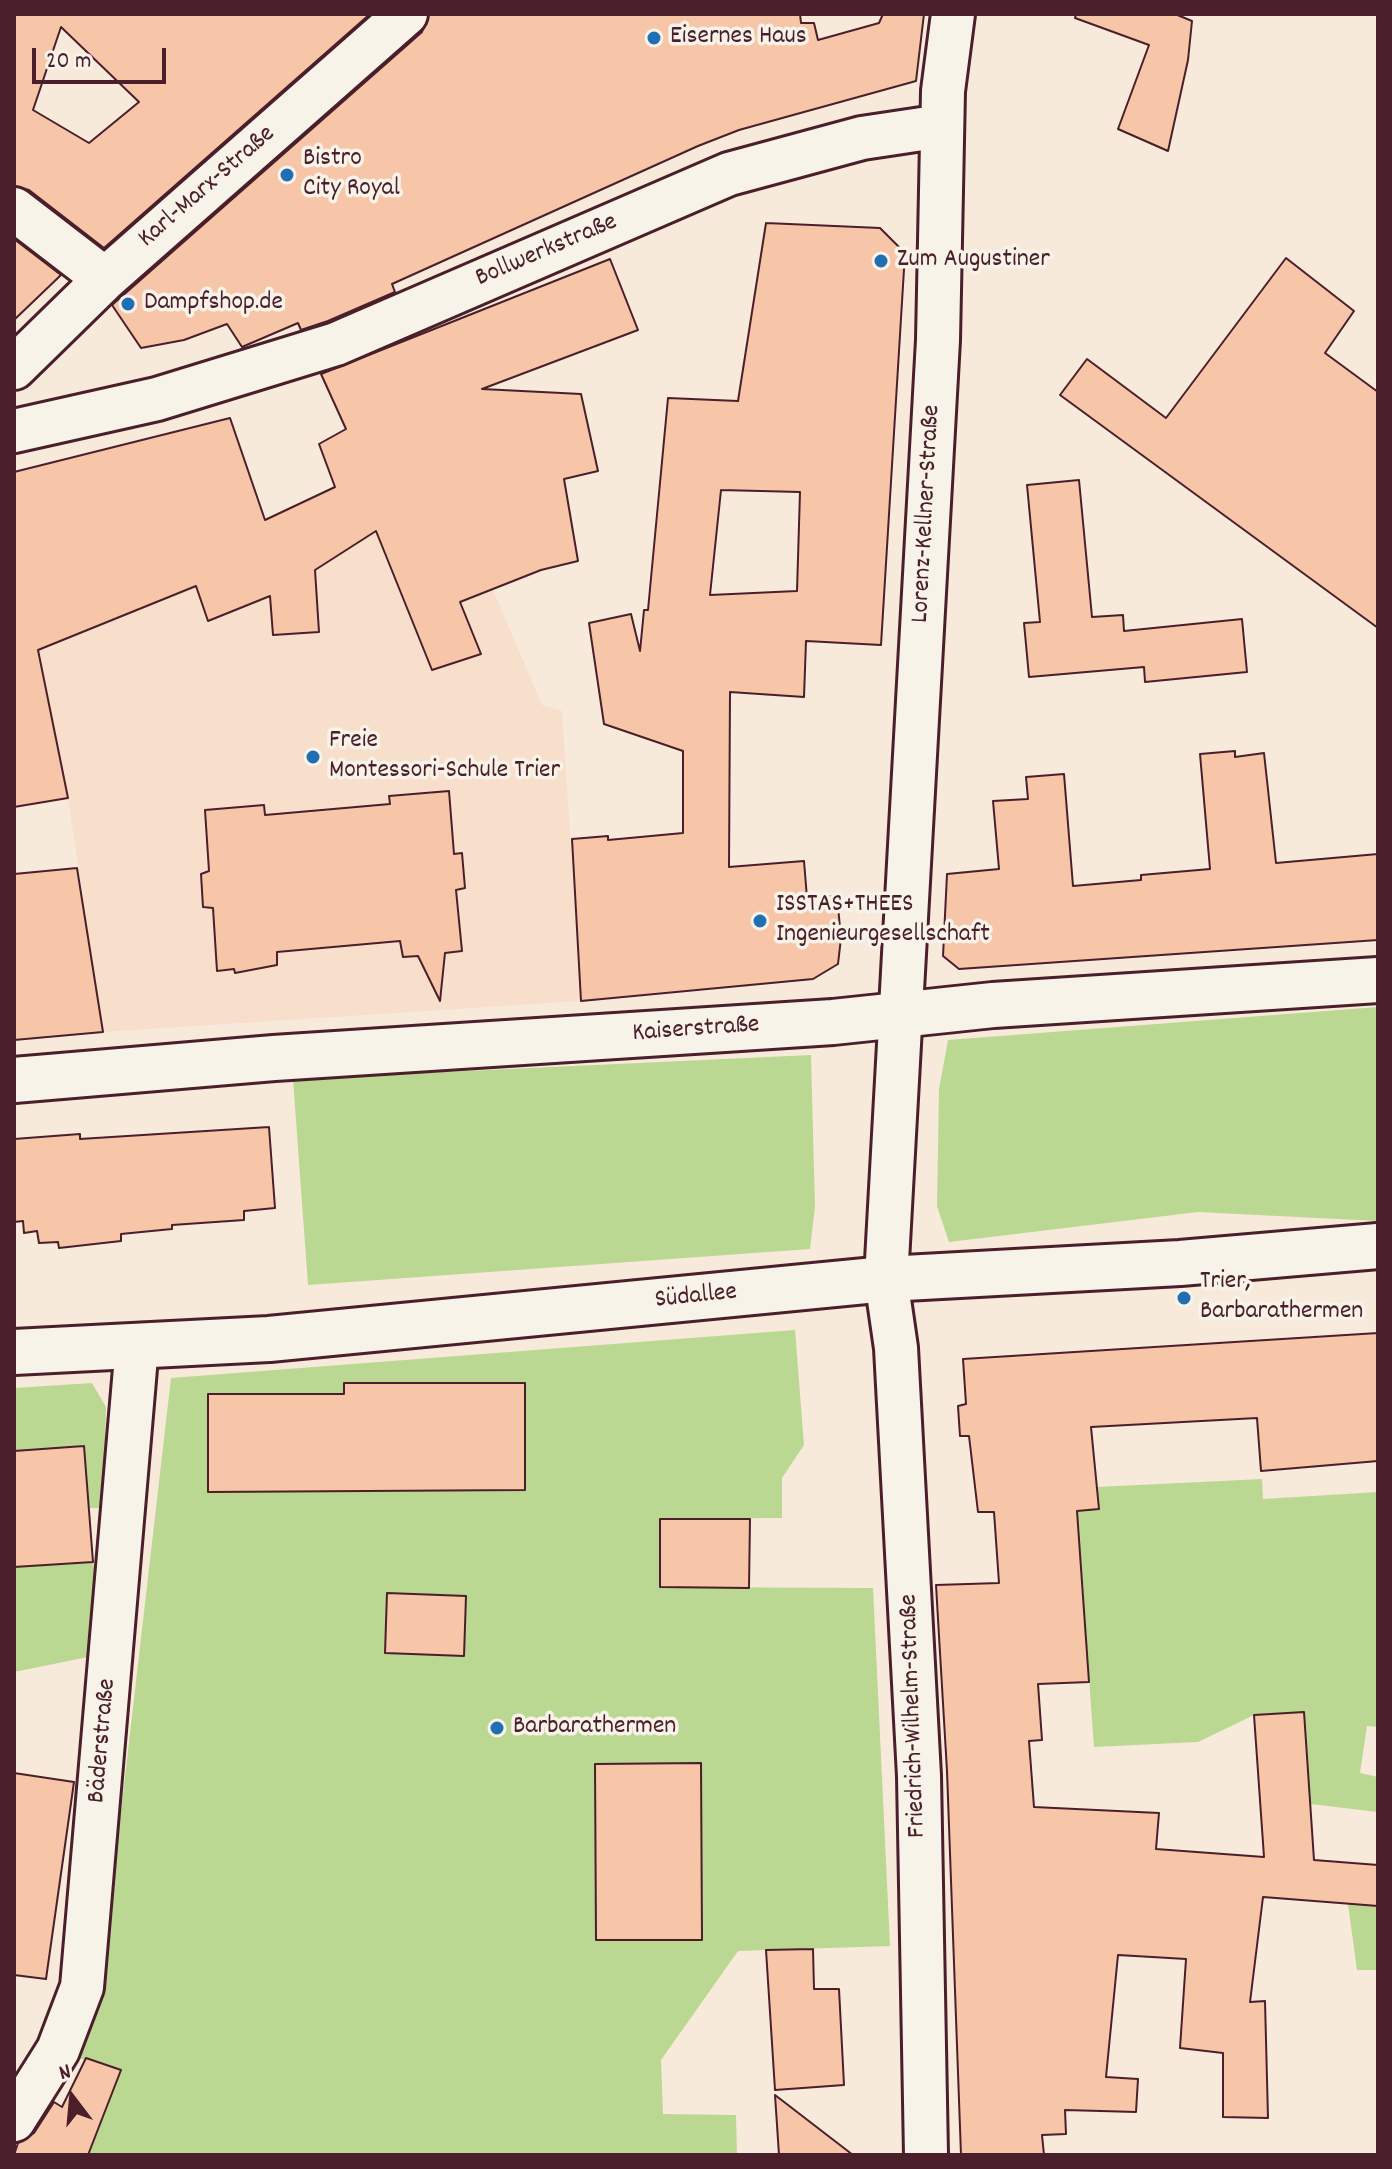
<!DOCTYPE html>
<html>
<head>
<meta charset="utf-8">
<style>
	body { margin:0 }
	#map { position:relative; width:1392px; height:2169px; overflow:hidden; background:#f7eadb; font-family:Dekko,sans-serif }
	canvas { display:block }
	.frame { position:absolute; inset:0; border:16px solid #4a1f2b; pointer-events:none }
	.north { position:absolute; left:32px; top:2057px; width:80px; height:80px; -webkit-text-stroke:6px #f7f3e8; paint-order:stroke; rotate:344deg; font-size:22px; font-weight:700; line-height:32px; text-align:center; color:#4a1f2b }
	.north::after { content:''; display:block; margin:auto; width:28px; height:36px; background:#4a1f2b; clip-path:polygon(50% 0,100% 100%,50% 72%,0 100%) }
	.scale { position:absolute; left:32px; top:48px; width:134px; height:36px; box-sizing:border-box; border:4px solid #4a1f2b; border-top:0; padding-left:10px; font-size:24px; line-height:28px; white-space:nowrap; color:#4a1f2b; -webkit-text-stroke:6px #f7f3e8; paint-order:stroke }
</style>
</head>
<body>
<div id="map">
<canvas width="1392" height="2169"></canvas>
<div class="frame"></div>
<div class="north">N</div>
<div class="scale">20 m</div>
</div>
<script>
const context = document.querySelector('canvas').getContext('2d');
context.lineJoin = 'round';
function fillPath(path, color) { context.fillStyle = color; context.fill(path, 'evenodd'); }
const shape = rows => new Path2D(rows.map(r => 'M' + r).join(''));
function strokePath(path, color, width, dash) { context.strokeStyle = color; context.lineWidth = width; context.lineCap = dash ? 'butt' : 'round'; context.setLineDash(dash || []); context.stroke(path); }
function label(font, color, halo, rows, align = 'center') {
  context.font = font + ' Dekko,sans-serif'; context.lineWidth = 7; context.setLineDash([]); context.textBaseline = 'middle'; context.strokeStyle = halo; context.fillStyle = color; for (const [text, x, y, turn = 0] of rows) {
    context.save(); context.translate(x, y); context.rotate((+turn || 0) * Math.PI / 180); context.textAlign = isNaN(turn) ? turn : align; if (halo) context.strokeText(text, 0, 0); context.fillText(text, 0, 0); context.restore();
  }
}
fillPath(shape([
	[450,489,542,705,562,711,581,1001,103,1032,68,798,39,648,195,585,208,620,270,596,273,635,319,632,315,573,269,576,389,523]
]), '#f7dfcb');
fillPath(shape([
	[1378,1007,1378,1221,1198,1212,949,1242,937,1206,939,1089,948,1040],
	[811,1055,815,1207,810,1249,308,1285,293,1079],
	[795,1330,804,1445,782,1478,782,1518,661,1519,660,1587,873,1588,890,1946,738,1951,661,2060,663,2114,736,2115,737,2155,88,2155,121,2070,71,2056,101,1985,171,1378],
	[92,1383,106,1407,103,1508,89,1508,84,1446,14,1451,14,1388],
	[1262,1479,1263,1499,1378,1492,1378,1727,1367,1726,1360,1773,1378,1777,1378,1812,1310,1804,1303,1712,1254,1715,1198,1742,1094,1747,1077,1511,1097,1487],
	[93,1562,97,1587,93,1656,14,1672,14,1567],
	[1348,1904,1378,1906,1378,1970,1357,1970]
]), '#bad891');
const building = shape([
	[14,14,370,14,104,248,29,190,14,186,14,14],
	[61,27,139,102,89,143,33,110,61,27],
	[429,14,800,14,801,23,814,23,818,40,879,23,883,14,924,14,916,81,739,130,698,146,392,284,395,292,328,321,301,330,298,323,242,347,227,324,184,340,141,348,112,305,422,32,429,14],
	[1076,14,1175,14,1192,21,1188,60,1168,151,1118,129,1149,45,1075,18,1076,14],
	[766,223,880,228,905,253,881,645,806,641,804,697,730,692,729,867,804,861,807,898,837,896,841,938,838,964,813,979,581,1001,572,839,608,836,608,840,683,833,683,751,604,724,589,623,631,614,640,651,644,610,648,610,668,398,738,401,766,223],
	[721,490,800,492,797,591,710,595,721,490],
	[14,239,61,275,14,320,14,239],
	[1286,258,1354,311,1325,353,1378,392,1378,628,1060,395,1087,359,1166,418,1286,258],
	[610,259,638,330,482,389,581,394,598,471,564,479,578,561,541,570,460,602,481,654,432,670,376,531,315,570,319,632,273,635,270,596,208,621,196,586,38,650,68,798,14,807,14,472,230,418,265,520,335,487,319,444,346,429,321,374,610,259],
	[1079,480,1092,617,1123,615,1124,631,1242,619,1247,672,1145,682,1144,667,1029,677,1024,623,1040,622,1027,485,1079,480],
	[1235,751,1235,757,1264,753,1276,863,1378,854,1378,940,959,969,943,956,947,874,999,869,993,801,1028,799,1026,777,1064,774,1073,886,1141,880,1141,875,1210,869,1200,754,1235,751],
	[449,791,454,854,462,853,465,888,456,890,462,951,445,953,440,1001,418,956,403,957,400,941,277,952,277,965,235,973,234,969,217,971,213,908,203,907,201,874,209,871,205,810,264,805,265,815,390,804,389,796,449,791],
	[77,868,103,1032,14,1040,14,874,77,868],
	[269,1127,275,1208,244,1211,244,1220,172,1225,172,1229,121,1234,121,1241,59,1248,58,1242,39,1243,37,1231,24,1233,23,1221,14,1222,14,1139,80,1134,80,1139,269,1127],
	[1378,1333,1378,1461,1261,1471,1257,1418,1091,1427,1099,1509,1077,1511,1089,1682,1038,1684,1042,1740,1029,1741,1034,1807,1159,1813,1156,1849,1264,1857,1254,1715,1304,1712,1314,1860,1378,1865,1378,1906,1263,1897,1250,2002,1265,2001,1268,2118,1223,2117,1223,2053,1180,2048,1186,1959,1118,1955,1106,2077,1138,2079,1136,2112,1065,2110,1066,2134,1042,2135,1044,2155,961,2155,947,1771,936,1585,999,1583,994,1512,978,1512,969,1436,960,1436,958,1406,966,1404,963,1359,1378,1333],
	[344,1383,525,1383,525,1490,208,1492,208,1394,344,1394,344,1383],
	[84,1446,93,1562,14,1567,14,1451,84,1446],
	[660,1519,750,1519,749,1588,660,1587,660,1519],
	[387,1593,466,1596,464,1656,385,1653,387,1593],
	[701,1763,702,1940,596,1940,595,1764,701,1763],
	[14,1773,74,1782,46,1979,14,1975,14,1773],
	[813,1949,814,1989,839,1989,844,2085,775,2090,766,1950,813,1949],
	[86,2058,121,2070,88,2155,14,2155,18,2143,34,2133,54,2102,62,2107,86,2058],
	[775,2095,853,2155,779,2155,775,2095]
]);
fillPath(building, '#f7c5a7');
strokePath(building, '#4a1f2b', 2);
const minor = shape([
	[14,209,105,279],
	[14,368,105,279,406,14],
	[14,431,157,399,336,344,729,174,862,138,942,126],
	[14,2120,58,2050,82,1987,137,1345],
	[926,2155,919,1776,896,1348,886,1279,938,340,943,91,953,14]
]);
const secondary = shape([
	[14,1080,274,1058,833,1022,993,1005,1378,980],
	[14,1352,269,1339,886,1279,1180,1263,1378,1246]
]);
strokePath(minor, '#4a1f2b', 48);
strokePath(secondary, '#4a1f2b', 50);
strokePath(minor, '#f7f3e8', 42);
strokePath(secondary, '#f7f3e8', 44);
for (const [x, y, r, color] of [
	[654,38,8,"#1f6fb2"],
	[287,175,8,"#1f6fb2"],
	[881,261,8,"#1f6fb2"],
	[128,304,8,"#1f6fb2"],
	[313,757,8,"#1f6fb2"],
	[760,921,8,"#1f6fb2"],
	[1184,1298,8,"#1f6fb2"],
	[497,1728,8,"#1f6fb2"]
]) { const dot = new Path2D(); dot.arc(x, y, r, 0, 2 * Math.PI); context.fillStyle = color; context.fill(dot); strokePath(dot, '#f7f3e8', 3); }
label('26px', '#4a1f2b', '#f7f3e8', [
	["Eisernes Haus",670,38],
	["Bistro",303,160],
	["City Royal",303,190],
	["Zum Augustiner",897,261],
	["Dampfshop.de",144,304],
	["Freie",329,742],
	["Montessori-Schule Trier",329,772],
	["ISSTAS+THEES",776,906],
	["Ingenieurgesellschaft",776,936],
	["Trier,",1200,1283],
	["Barbarathermen",1200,1313],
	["Barbarathermen",513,1728]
], 'left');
label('26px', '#4a1f2b', '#f7f3e8', [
	["Karl-Marx-Straße",208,188,-41],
	["Bollwerkstraße",547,252,-23],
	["Lorenz-Kellner-Straße",928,514,-87],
	["Kaiserstraße",696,1031,-4],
	["Südallee",696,1298,-6],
	["Friedrich-Wilhelm-Straße",915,1716,-92],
	["Bäderstraße",104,1741,-85]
]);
</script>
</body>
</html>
